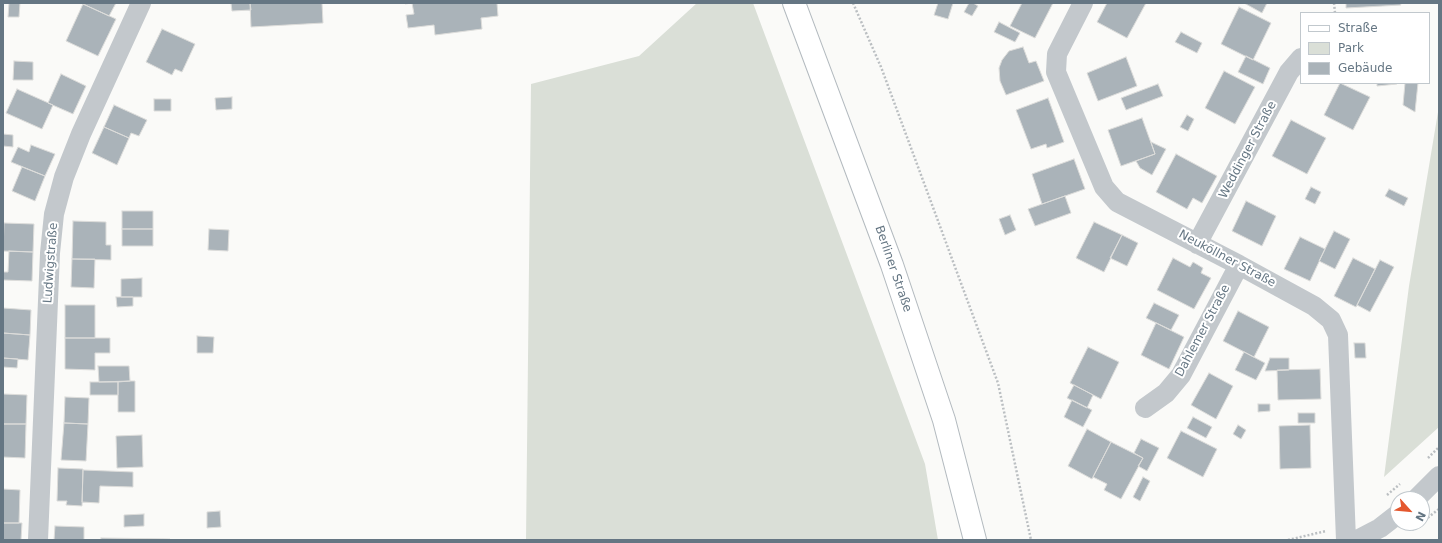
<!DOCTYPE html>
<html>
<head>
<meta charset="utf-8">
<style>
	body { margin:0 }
	#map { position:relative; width:1442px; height:543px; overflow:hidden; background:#fafaf8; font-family:"DejaVu Sans",sans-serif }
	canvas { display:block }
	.frame { position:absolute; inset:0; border:4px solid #657683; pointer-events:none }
	.legend { position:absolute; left:1300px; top:12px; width:130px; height:72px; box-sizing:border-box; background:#fff; border:1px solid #c1c8cd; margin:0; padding:5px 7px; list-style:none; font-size:12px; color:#657683 }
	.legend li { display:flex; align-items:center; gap:8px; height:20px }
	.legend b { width:20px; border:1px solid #c1c8cd }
	.north { position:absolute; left:1390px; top:491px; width:40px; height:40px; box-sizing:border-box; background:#fff; border:1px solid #c1c8cd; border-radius:50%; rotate:117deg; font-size:11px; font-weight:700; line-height:16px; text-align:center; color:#657683 }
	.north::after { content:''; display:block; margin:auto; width:14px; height:18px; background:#e4572e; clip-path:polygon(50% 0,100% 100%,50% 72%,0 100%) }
</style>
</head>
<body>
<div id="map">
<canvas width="1442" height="543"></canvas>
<div class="frame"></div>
<ul class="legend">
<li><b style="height:5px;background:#fff"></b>Straße</li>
<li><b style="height:11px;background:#dadfd7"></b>Park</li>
<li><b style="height:11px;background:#aab3b9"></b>Gebäude</li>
</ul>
<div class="north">N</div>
</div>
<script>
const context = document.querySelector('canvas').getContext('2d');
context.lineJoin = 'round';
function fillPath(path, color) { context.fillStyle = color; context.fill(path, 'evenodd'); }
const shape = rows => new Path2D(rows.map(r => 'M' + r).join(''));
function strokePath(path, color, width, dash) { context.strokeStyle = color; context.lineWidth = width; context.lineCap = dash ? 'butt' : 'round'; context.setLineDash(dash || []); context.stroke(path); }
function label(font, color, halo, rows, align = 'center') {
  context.font = font + ' "DejaVu Sans",sans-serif'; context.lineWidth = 4; context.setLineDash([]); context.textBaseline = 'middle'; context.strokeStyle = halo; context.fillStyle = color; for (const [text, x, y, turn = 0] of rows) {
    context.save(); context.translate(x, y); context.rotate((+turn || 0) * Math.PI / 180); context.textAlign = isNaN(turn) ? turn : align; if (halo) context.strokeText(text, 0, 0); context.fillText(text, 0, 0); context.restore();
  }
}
fillPath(shape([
	[697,3,753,3,925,464,938,540,526,540,531,84,639,56],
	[1439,106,1439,427,1384,477,1409,286]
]), '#dadfd7');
const building = shape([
	[9,3,20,3,19,17,8,17,9,3],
	[84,3,116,3,109,16,83,4,84,3],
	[231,3,250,3,251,10,232,11,231,3],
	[250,3,322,3,323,23,251,27,250,3],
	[405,3,497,3,498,16,481,18,482,29,435,35,434,25,408,28,406,15,414,14,412,3,405,4,405,3],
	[938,3,953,3,948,19,934,15,938,3],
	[969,3,973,3,978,6,972,16,964,12,969,3],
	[1022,3,1053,3,1035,38,1010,26,1022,3],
	[1107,3,1146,3,1127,38,1097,22,1107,3],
	[1244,3,1267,3,1262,13,1244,3],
	[1346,3,1400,3,1401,5,1346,8,1346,3],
	[83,4,116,19,98,56,66,41,83,4],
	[1239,7,1271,23,1253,60,1221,44,1239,7],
	[999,22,1020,33,1015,42,994,32,999,22],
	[162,29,195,44,182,72,175,69,172,75,146,62,162,29],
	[1181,32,1202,43,1197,53,1175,42,1181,32],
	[1023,47,1029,63,1036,61,1044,81,1006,95,1000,81,999,68,1002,60,1009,51,1023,47],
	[1246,56,1270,68,1263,84,1238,72,1246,56],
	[1126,57,1137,86,1098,101,1087,73,1126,57],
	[14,61,33,62,33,80,13,80,14,61],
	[1224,71,1255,87,1235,124,1205,108,1224,71],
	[61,74,86,86,73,114,48,103,61,74],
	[1340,83,1370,97,1353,130,1324,115,1340,83],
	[1377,83,1397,83,1397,84,1377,86,1377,83],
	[1405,83,1418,83,1415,112,1403,105,1405,83],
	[1158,84,1163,96,1126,110,1121,98,1158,84],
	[17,89,53,105,42,129,6,113,17,89],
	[232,97,232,109,216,110,215,98,232,97],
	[1048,98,1064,142,1047,148,1046,144,1031,149,1016,110,1048,98],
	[154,99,171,99,171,111,154,111,154,99],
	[114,105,147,120,139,136,131,133,129,138,104,127,114,105],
	[1187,115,1194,119,1188,131,1180,127,1187,115],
	[1142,118,1155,154,1121,166,1108,130,1142,118],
	[1291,120,1326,138,1307,174,1272,156,1291,120],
	[104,127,129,138,117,165,92,153,104,127],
	[3,134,13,135,13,147,3,146,3,134],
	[1151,142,1166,149,1152,175,1140,168,1136,161,1155,154,1151,142],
	[31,145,55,154,45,176,11,162,18,147,29,152,31,145],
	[1176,154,1217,176,1202,203,1193,198,1187,209,1156,192,1176,154],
	[1074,159,1085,189,1042,204,1032,174,1074,159],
	[22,167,45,176,35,201,12,191,22,167],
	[1311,187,1321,192,1315,204,1305,199,1311,187],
	[1389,189,1408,198,1404,206,1385,196,1389,189],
	[1065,196,1071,213,1035,226,1028,209,1065,196],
	[1246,201,1276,216,1262,246,1232,231,1246,201],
	[122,211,153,211,153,229,122,229,122,211],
	[1010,215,1016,230,1005,235,999,219,1010,215],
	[73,221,106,222,106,245,111,245,111,260,72,259,73,221],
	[1094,222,1122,235,1104,272,1076,258,1094,222],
	[4,223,34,224,33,252,3,251,4,223],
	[122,229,153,229,153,246,122,246,122,229],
	[209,229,229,230,228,251,208,250,209,229],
	[1334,231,1350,239,1335,269,1319,261,1334,231],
	[1122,235,1138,243,1127,266,1110,258,1122,235],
	[1300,237,1325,249,1310,281,1284,269,1300,237],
	[9,251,33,252,32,281,3,280,3,272,8,272,9,251],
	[1173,258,1190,267,1193,262,1203,268,1201,273,1211,278,1194,309,1157,290,1173,258],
	[1353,258,1375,269,1356,307,1334,296,1353,258],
	[72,259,95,259,94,288,71,287,72,259],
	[1380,260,1394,267,1370,312,1357,305,1380,260],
	[142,278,142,297,121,297,121,279,142,278],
	[116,297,133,297,133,306,117,307,116,297],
	[1154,303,1179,315,1171,330,1146,318,1154,303],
	[65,305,95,305,95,338,65,338,65,305],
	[3,308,31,310,30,335,3,333,3,308],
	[1238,311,1269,327,1254,357,1223,341,1238,311],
	[1156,323,1184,337,1169,369,1141,355,1156,323],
	[3,333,30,335,28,360,3,358,3,333],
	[197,336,214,337,213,353,197,353,197,336],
	[65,338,110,338,110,353,95,353,95,370,65,369,65,338],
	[1354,343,1365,343,1366,358,1355,358,1354,343],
	[1088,347,1119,362,1101,399,1070,383,1088,347],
	[1244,352,1265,363,1256,380,1235,370,1244,352],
	[3,358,18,359,17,368,3,367,3,358],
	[1270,358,1289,358,1289,370,1265,371,1270,358],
	[98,366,129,366,130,381,99,382,98,366],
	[1320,369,1321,399,1278,400,1277,370,1320,369],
	[1209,373,1233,386,1216,419,1191,405,1209,373],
	[130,381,135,381,135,412,118,412,118,382,130,381],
	[90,382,118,382,118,395,90,395,90,382],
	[1074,385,1093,395,1087,408,1067,398,1074,385],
	[3,394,27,395,26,424,3,424,3,394],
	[65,397,89,398,88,424,64,423,65,397],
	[1072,400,1092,410,1083,427,1064,417,1072,400],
	[1258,404,1270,404,1270,411,1258,412,1258,404],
	[1298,413,1315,413,1315,423,1298,423,1298,413],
	[1193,417,1212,427,1206,438,1187,428,1193,417],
	[64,423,88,424,86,461,61,460,64,423],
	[3,424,26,424,25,458,3,457,3,424],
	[1238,425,1246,430,1241,439,1233,434,1238,425],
	[1310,425,1311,468,1280,469,1279,426,1310,425],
	[1087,429,1111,442,1092,479,1068,466,1087,429],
	[1181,431,1217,449,1203,477,1167,458,1181,431],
	[142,435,143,467,117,468,116,436,142,435],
	[1141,439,1159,448,1147,471,1138,466,1143,458,1134,453,1141,439],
	[1111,442,1143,458,1121,499,1104,490,1107,484,1093,477,1111,442],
	[58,468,83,469,82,506,66,505,67,501,57,501,58,468],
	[83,470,133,472,133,487,100,486,99,503,82,502,83,470],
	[1143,477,1150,481,1140,501,1133,497,1143,477],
	[3,489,20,490,19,523,3,523,3,489],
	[220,511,221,527,207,528,207,512,220,511],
	[144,514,144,526,124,527,124,515,144,514],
	[3,523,22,523,21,540,3,540,3,523],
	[55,526,84,527,84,540,54,540,55,526],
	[101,538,170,539,170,540,101,540,101,538]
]);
fillPath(building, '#aab3b9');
strokePath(building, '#dcdcda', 1);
const secondary = shape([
	[794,3,892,265,944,420,975,540]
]);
strokePath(secondary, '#b3babf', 24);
strokePath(shape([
	[853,3,881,67,998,383,1031,540],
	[1334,3,1335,13],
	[1428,458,1439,447],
	[1387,495,1400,484],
	[1412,530,1439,509],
	[1288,540,1326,531]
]), '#bbbfc2', 2.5, [2, 2]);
strokePath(shape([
	[1083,3,1057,54,1056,72,1104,187,1117,202,1239,265,1314,306,1331,320,1338,335,1346,540],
	[1197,244,1289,72,1301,58],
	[1145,408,1166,393,1181,375,1239,265],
	[1416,499,1439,476],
	[38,540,50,253,54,214,64,177,81,134,141,3],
	[1357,540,1380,528,1398,514]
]), '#c3c8cc', 20);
strokePath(secondary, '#fff', 22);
label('12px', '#657683', '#fff', [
	["Weddinger Straße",1248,150,-62],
	["Neuköllner Straße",1227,259,28],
	["Ludwigstraße",51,263,-86],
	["Berliner Straße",893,269,71],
	["Dahlemer Straße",1203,331,-62]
]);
</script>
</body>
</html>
